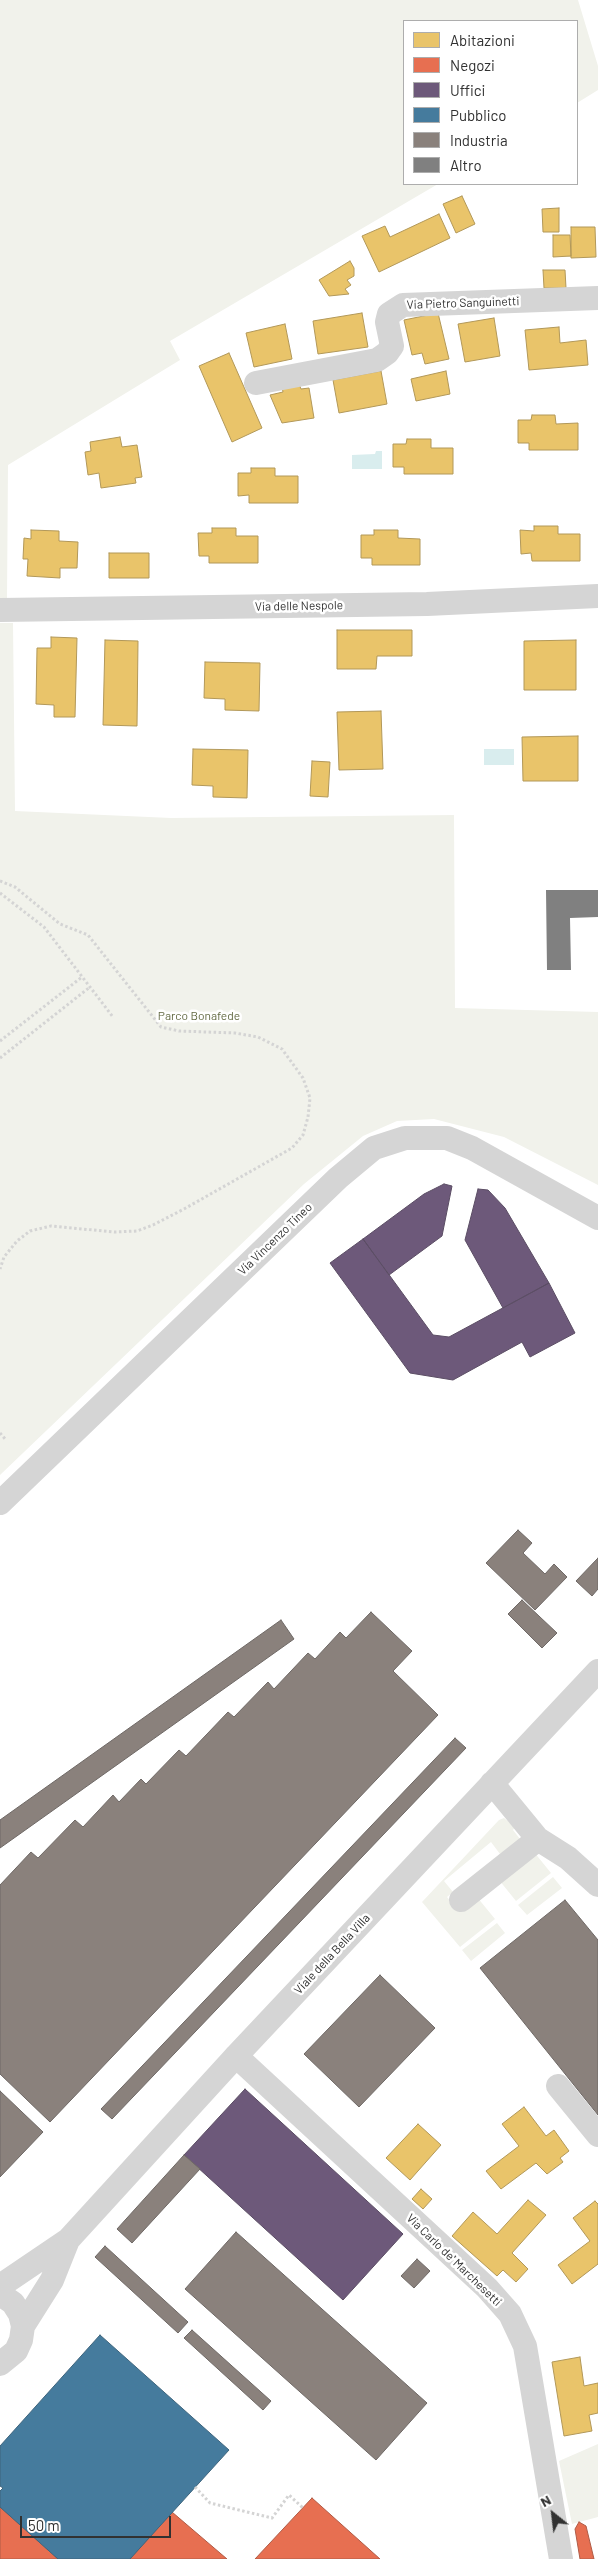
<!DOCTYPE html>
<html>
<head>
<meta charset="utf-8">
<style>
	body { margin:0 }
	#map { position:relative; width:598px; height:2559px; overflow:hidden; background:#fff; font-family:Barlow,sans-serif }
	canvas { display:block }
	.legend { position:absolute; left:403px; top:20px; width:175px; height:165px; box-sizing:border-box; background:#fff; border:1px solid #adadad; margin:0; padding:6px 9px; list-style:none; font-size:15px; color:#313131 }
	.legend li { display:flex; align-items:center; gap:10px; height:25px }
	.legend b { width:25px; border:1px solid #adadad }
	.north { position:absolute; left:528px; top:2489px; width:50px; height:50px; -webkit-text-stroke:4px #fff; paint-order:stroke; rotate:331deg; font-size:14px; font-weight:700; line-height:20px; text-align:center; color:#313131 }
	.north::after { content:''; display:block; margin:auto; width:18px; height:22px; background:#313131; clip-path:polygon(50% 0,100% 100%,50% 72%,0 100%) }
	.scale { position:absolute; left:20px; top:2516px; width:151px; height:22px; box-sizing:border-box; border:2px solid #313131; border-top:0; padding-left:6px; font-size:15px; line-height:18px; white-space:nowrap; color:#313131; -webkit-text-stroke:4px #fff; paint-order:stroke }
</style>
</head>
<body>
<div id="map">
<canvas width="598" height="2559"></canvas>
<ul class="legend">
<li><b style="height:14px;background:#e9c46a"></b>Abitazioni</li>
<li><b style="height:14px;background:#e76f51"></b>Negozi</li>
<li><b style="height:14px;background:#6d597a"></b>Uffici</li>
<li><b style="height:14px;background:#457b9d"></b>Pubblico</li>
<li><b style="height:14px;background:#8a817c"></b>Industria</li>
<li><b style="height:14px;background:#808080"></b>Altro</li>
</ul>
<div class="north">N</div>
<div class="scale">50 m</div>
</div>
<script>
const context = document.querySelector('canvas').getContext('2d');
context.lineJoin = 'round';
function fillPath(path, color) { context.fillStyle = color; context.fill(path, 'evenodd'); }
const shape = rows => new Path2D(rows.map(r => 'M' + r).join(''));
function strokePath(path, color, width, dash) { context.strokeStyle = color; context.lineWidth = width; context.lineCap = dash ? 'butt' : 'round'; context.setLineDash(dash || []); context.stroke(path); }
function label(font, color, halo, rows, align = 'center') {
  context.font = font + ' Barlow,sans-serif'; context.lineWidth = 5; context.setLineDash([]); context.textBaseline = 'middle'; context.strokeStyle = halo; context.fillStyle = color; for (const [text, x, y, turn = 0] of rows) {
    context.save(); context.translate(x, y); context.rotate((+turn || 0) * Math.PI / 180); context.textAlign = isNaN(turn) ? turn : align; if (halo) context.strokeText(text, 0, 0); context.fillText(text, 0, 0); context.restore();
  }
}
fillPath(shape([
	[0,0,578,0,598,66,598,90,577,103,577,21,404,21,404,184,438,184,170,341,180,360,8,465,7,598,0,598],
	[0,623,13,623,15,811,171,818,454,815,455,1008,598,1012,598,1185,504,1137,434,1119,397,1121,363,1136,304,1184,0,1475],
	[504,1818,515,1827,513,1830,520,1839,500,1854,491,1842,444,1881,453,1892,447,1897,459,1911,477,1897,495,1919,460,1947,422,1902,499,1820],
	[534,1852,551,1873,516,1901,499,1880],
	[553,1877,562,1888,527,1915,518,1905],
	[497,1923,505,1933,471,1961,462,1950],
	[598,2444,598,2517,572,2524,559,2461]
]), '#f1f2eb');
fillPath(shape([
	[376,451,382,451,382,469,352,469,352,455,375,454],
	[484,749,514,749,514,765,484,765]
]), '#d9edee');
const homes = shape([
	[462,196,475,224,456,233,443,204,462,196],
	[559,208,559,232,543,232,542,209,559,208],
	[439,214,450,238,379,272,362,236,385,226,390,237,439,214],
	[571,227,595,227,596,257,571,258,571,227],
	[553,235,570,235,571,256,553,257,553,235],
	[350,261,354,268,354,276,347,280,351,285,345,289,349,294,329,296,319,280,350,261],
	[543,270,565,270,566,288,544,288,543,270],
	[362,313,368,347,318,354,313,321,362,313],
	[438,313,449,359,425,364,422,353,412,355,404,320,438,313],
	[494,318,500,356,465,362,458,324,494,318],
	[285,324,292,359,254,367,246,333,285,324],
	[559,327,560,343,586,340,588,365,529,370,525,330,559,327],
	[229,353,262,428,232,442,199,366,229,353],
	[381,371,387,404,339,413,333,380,381,371],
	[446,371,450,394,416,401,411,379,446,371],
	[299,384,301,389,309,388,314,418,282,423,270,395,283,392,282,387,299,384],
	[532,415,555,415,556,424,578,423,578,450,529,450,529,443,518,443,518,420,531,420,532,415],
	[120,437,122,447,137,445,142,477,135,478,136,483,101,488,99,473,88,475,85,452,91,451,90,442,120,437],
	[407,439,431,439,431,448,453,448,453,474,404,474,404,467,393,467,393,444,406,444,407,439],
	[251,468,275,468,275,476,298,476,298,503,249,503,249,495,238,496,238,473,251,473,251,468],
	[534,526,558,526,558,534,580,534,580,561,532,561,531,553,521,554,520,530,534,531,534,526],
	[212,528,236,528,236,536,258,536,258,563,209,563,209,556,199,556,198,533,212,533,212,528],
	[31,530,59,531,59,541,78,542,77,568,60,568,60,578,27,576,28,559,23,559,24,538,31,539,31,530],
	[374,530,398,530,398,538,420,539,420,565,372,565,372,558,361,558,361,535,374,535,374,530],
	[109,553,149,553,149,578,109,578,109,553],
	[337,630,412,630,412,656,377,656,376,669,337,669,337,630],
	[51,637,77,638,75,717,54,717,54,705,36,704,37,648,51,648,51,637],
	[105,640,138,641,137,726,103,725,105,640],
	[576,640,576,690,524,690,524,641,576,640],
	[205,662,260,663,259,711,225,710,225,699,204,698,205,662],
	[381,711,383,769,339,770,337,712,381,711],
	[578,736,578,781,523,781,522,737,578,736],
	[193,749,248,750,247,798,213,797,213,786,192,785,193,749],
	[312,761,330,762,328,797,310,796,312,761],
	[524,2107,546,2136,554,2130,569,2151,560,2158,563,2162,547,2174,536,2163,501,2189,486,2171,519,2146,502,2124,524,2107],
	[418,2124,441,2145,410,2180,386,2158,418,2124],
	[421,2189,432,2199,423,2209,412,2199,421,2189],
	[528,2200,546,2215,512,2253,528,2269,516,2282,503,2270,497,2276,452,2236,473,2212,497,2234,528,2200],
	[595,2201,598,2204,598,2264,572,2284,558,2265,590,2241,573,2218,595,2201],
	[580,2357,584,2386,598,2383,598,2413,589,2415,592,2431,564,2436,552,2362,580,2357]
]);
fillPath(homes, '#e9c46a');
strokePath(homes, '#b29859', 1);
const shops = shape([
	[312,2498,380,2559,255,2559,312,2498],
	[0,2507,58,2559,0,2559,0,2507],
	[172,2512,227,2559,130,2559,172,2512],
	[579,2522,586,2526,594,2559,580,2559,575,2529,579,2522]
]);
fillPath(shops, '#e76f51');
strokePath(shops, '#b05c47', 1);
const offices = shape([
	[444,1184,452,1186,442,1236,389,1275,363,1239,424,1194,444,1184],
	[478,1189,488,1190,505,1208,549,1283,503,1308,465,1240,478,1189],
	[363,1239,433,1335,449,1337,549,1283,575,1333,530,1357,522,1342,453,1380,410,1373,330,1263,363,1239],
	[245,2089,403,2234,343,2300,184,2155,245,2089]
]);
fillPath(offices, '#6d597a');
strokePath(offices, '#5b4d64', 1);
const public = shape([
	[100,2335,229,2450,130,2559,58,2559,0,2507,0,2491,3,2488,0,2486,0,2446,100,2335]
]);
fillPath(public, '#457b9d');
strokePath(public, '#3f657d', 1);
const industry = shape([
	[518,1530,532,1543,523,1553,545,1574,554,1564,567,1577,535,1610,486,1563,518,1530],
	[598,1558,598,1589,592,1596,576,1581,598,1558],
	[522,1600,557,1633,542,1648,508,1614,522,1600],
	[371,1612,412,1651,393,1671,438,1715,50,2122,0,2074,0,1885,31,1852,38,1858,75,1820,83,1827,113,1795,119,1802,141,1779,146,1784,179,1750,186,1756,228,1712,234,1717,268,1682,274,1689,308,1653,315,1659,340,1632,346,1638,371,1612],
	[281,1620,294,1639,0,1848,0,1820,281,1620],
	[455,1738,466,1748,112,2119,101,2109,455,1738],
	[565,1900,598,1940,598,2115,480,1968,565,1900],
	[380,1975,435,2028,359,2107,304,2054,380,1975],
	[0,2091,43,2132,0,2177,0,2091],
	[184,2155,200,2169,132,2243,117,2229,184,2155],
	[236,2232,427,2403,376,2460,185,2289,236,2232],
	[105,2246,188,2322,178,2333,95,2257,105,2246],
	[417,2259,430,2271,414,2288,401,2276,417,2259],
	[192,2330,271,2401,263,2410,184,2338,192,2330]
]);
fillPath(industry, '#8a817c');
strokePath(industry, '#6f6966', 1);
fillPath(shape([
	[546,890,598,890,598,917,570,918,571,970,547,970]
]), '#808080');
strokePath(shape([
	[0,881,15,887,60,924,88,935,161,1027,179,1031,235,1033,258,1037,282,1049,303,1078,310,1098,308,1117,303,1135,292,1148,184,1209,153,1225,137,1231,114,1232,51,1226,30,1231,17,1241,4,1257,0,1269],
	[0,893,44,927,113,1017],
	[0,1041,82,977],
	[0,1058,90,987],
	[0,1433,6,1440],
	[195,2487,210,2503,272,2518,289,2495,303,2508]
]), '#d4d4d4', 3, [2.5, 2.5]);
strokePath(shape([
	[256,383,377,360,387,353,392,346,387,322,389,314,403,305,598,298],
	[0,610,427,604,598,596],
	[0,1503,338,1178,374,1148,405,1138,447,1138,472,1148,598,1218],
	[492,1783,538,1839,568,1858,598,1885],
	[461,1900,538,1839],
	[236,2056,487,2288,510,2314,525,2346,561,2559],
	[558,2086,598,2135],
	[0,2286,68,2240,236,2056,598,1671],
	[0,2294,13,2303,20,2314,23,2326,21,2340,16,2351,0,2364],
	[23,2326,52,2280,68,2240]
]), '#d5d5d5', 24);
label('12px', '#313131', '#fff', [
	["Via Pietro Sanguinetti",463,303,-2],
	["Via delle Nespole",299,606,-1],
	["Via Vincenzo Tineo",275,1239,-44],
	["Viale della Bella Villa",332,1954,-47],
	["Via Carlo de' Marchesetti",454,2260,44]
]);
label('12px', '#626942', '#fff', [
	["Parco Bonafede",199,1016]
]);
</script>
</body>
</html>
